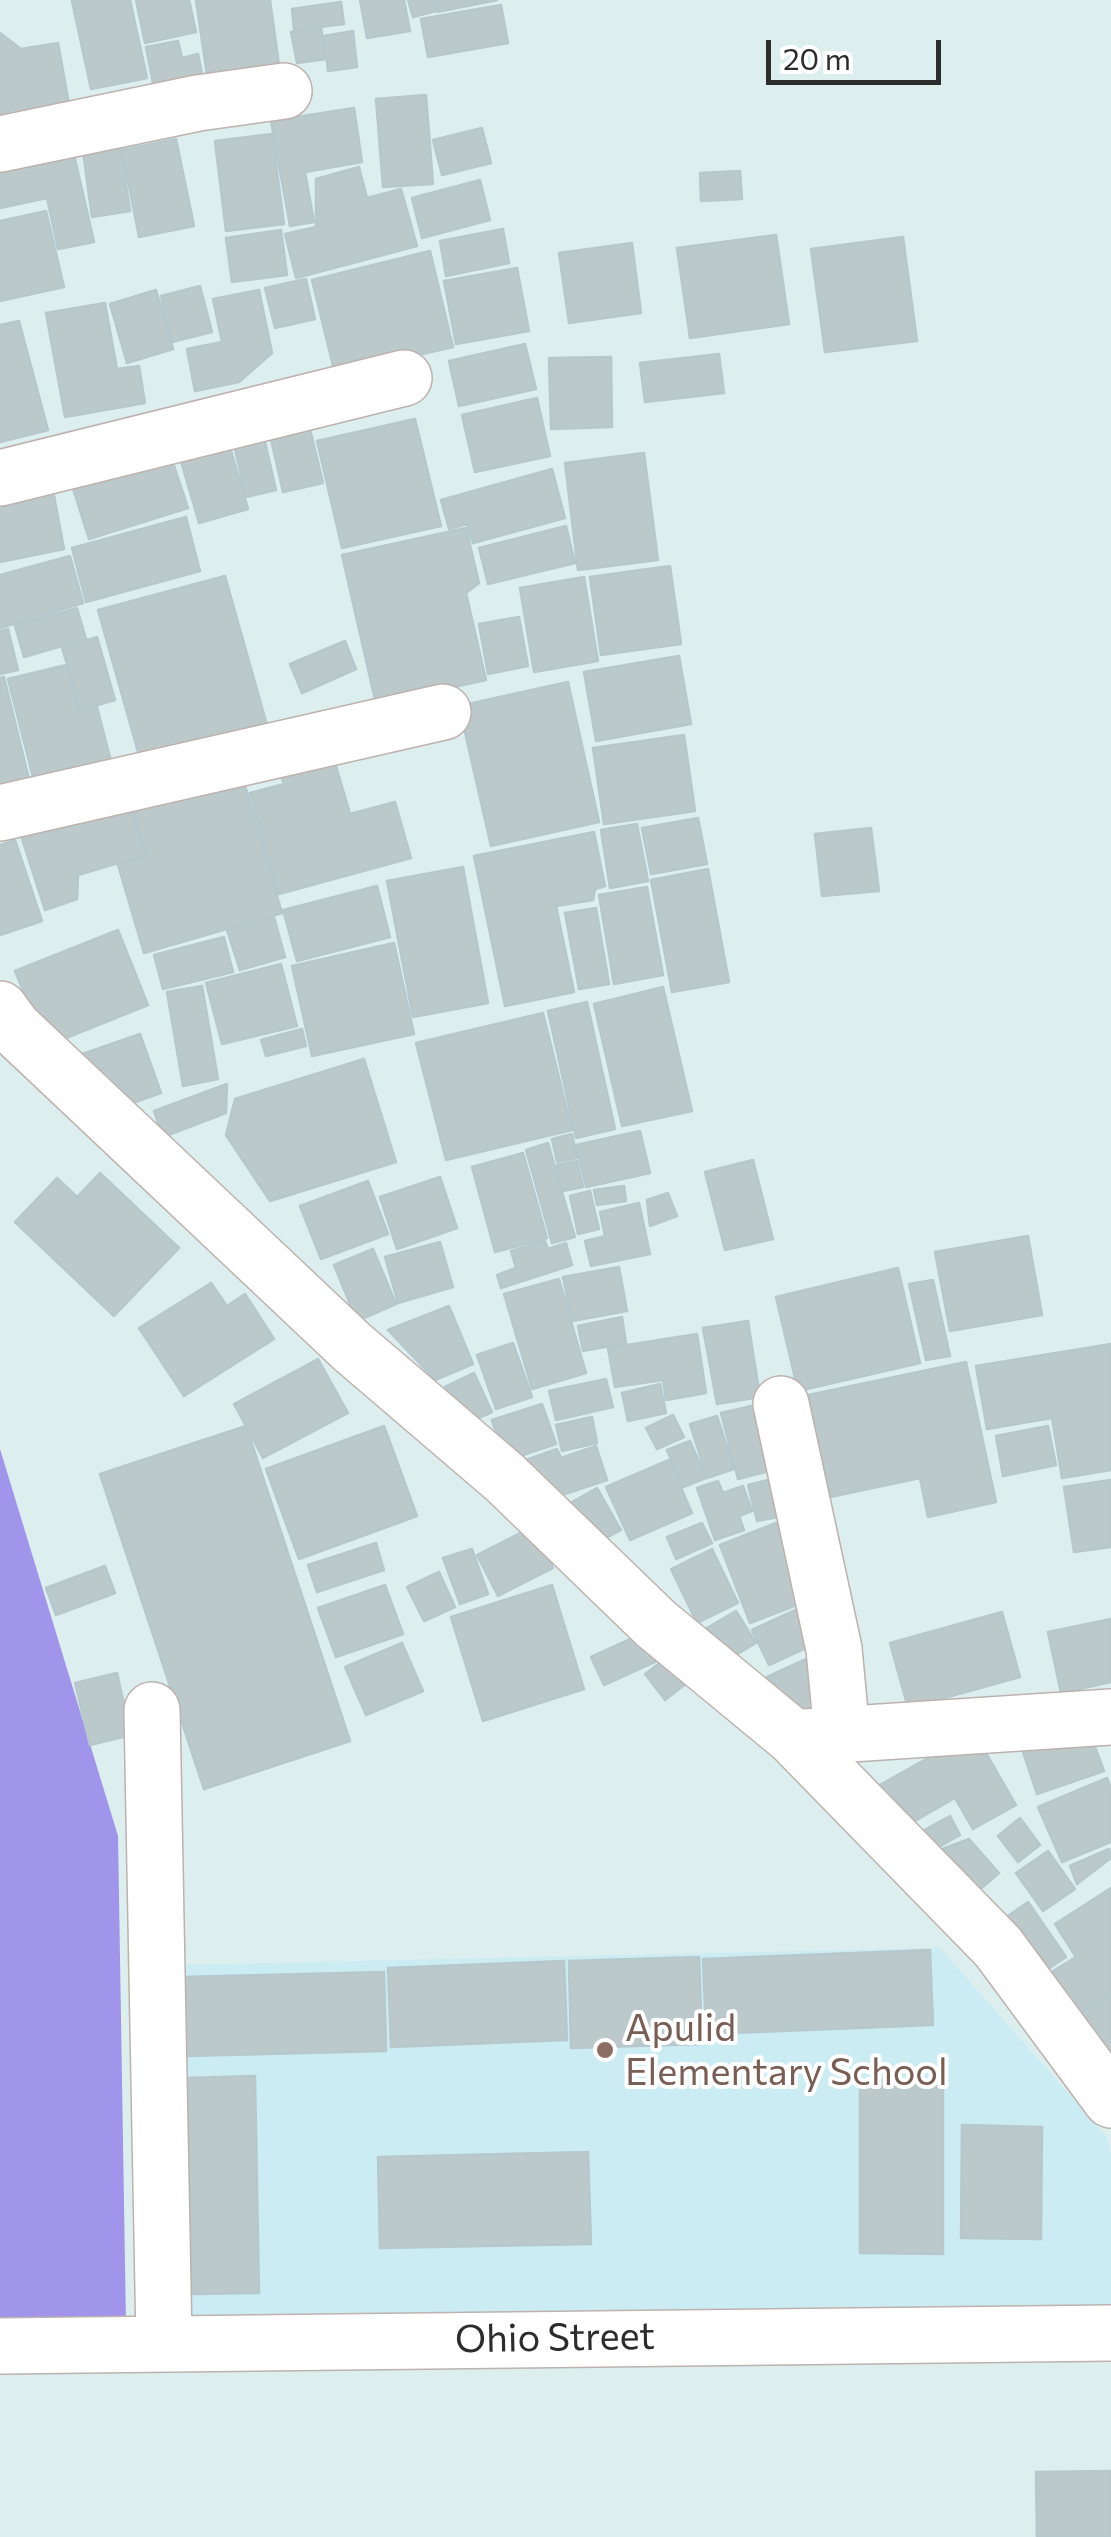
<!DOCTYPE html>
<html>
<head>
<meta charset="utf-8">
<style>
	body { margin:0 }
	#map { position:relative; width:1111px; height:2537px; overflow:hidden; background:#ddeeef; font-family:Commissioner,sans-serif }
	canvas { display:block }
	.scale { position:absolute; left:766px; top:40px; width:175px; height:45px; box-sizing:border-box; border:5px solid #2c2c2c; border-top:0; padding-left:12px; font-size:30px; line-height:35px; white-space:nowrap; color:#2c2c2c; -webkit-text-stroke:8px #fff; paint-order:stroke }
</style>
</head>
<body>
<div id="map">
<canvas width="1111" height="2537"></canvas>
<div class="scale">20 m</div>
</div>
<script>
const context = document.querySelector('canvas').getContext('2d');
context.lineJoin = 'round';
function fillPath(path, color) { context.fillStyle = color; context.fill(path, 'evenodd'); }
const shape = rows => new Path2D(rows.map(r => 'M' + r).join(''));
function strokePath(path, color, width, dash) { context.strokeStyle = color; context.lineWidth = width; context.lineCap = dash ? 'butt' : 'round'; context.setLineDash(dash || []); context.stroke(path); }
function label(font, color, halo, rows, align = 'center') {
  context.font = font + ' Commissioner,sans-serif'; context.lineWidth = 8; context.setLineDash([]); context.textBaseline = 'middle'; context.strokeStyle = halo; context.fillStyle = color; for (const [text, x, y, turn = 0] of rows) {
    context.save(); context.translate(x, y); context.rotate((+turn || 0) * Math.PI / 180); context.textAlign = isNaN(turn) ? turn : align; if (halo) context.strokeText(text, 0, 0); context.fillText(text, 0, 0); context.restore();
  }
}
fillPath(shape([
	[940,1948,1106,2136,1111,2152,1111,2305,190,2321,176,1965]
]), '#cbecf2');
fillPath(shape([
	[0,1449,118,1836,126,2325,0,2326]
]), '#a094eb');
const building = shape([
	[130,0,147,78,91,89,72,1,130,0],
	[136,0,189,0,196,32,145,43,136,0],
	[196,0,270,0,279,65,248,68,250,87,210,95,196,0],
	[360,0,404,0,410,31,367,38,360,0],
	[408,0,433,0,436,11,413,17,408,0],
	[435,0,497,0,437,12,435,0],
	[341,2,344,24,294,30,292,9,341,2],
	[501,5,508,43,428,57,421,19,501,5],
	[321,28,326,59,297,63,291,32,321,28],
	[353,31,357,67,328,71,324,36,353,31],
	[0,33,21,49,58,43,71,115,0,128,0,33],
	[178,41,182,58,198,54,205,89,156,99,146,47,178,41],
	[426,95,433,184,383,187,376,99,426,95],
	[354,108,362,162,305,172,314,222,290,226,271,121,354,108],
	[482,128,491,163,442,175,433,140,482,128],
	[272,134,284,224,226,231,215,141,272,134],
	[176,139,194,226,139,237,122,150,176,139],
	[120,146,130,211,92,217,83,151,120,146],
	[73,150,94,242,58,249,47,198,0,208,0,166,73,150],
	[359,167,367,198,401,189,417,246,296,278,285,234,316,227,316,179,359,167],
	[740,171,742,199,701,201,700,173,740,171],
	[480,180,490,220,422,238,412,198,480,180],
	[46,211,64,287,0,301,0,221,46,211],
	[503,229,509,263,446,276,440,241,503,229],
	[281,230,287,275,232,282,226,238,281,230],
	[776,235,789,324,690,338,677,248,776,235],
	[903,237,917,341,825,352,811,249,903,237],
	[632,243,641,313,569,323,559,253,632,243],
	[430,251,453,347,335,374,312,280,430,251],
	[517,268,529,331,456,344,444,281,517,268],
	[306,279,315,319,275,328,265,288,306,279],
	[200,286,212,332,172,342,161,296,200,286],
	[156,290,173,349,127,363,110,304,156,290],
	[259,290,272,353,239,382,195,391,187,349,222,342,213,299,259,290],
	[105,303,117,369,139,366,145,403,65,417,46,313,105,303],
	[19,321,48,430,0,442,0,325,19,321],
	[525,344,536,389,459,406,449,361,525,344],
	[719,354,724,393,645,402,640,363,719,354],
	[611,357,612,427,551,429,549,358,611,357],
	[537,398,550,456,475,472,462,415,537,398],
	[415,419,441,526,342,548,317,441,415,419],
	[309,425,323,483,283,492,270,435,309,425],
	[262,429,276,490,246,497,232,436,262,429],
	[227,437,248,509,199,523,178,451,227,437],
	[644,453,658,560,578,570,565,463,644,453],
	[170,454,188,508,89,539,72,485,170,454],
	[552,469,565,518,473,543,467,524,449,529,441,500,552,469],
	[52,485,64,549,0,562,0,495,52,485],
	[186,517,200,571,86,602,72,548,186,517],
	[566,526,575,563,488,584,479,548,566,526],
	[466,528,479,583,466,593,486,680,376,704,342,555,466,528],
	[70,556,83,603,0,628,0,575,70,556],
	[670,566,681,644,601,655,590,577,670,566],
	[225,576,269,732,142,766,98,610,225,576],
	[584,577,598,661,534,672,520,588,584,577],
	[77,608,86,639,24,657,15,626,77,608],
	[519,617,528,666,488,674,479,624,519,617],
	[8,629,18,670,0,674,0,631,8,629],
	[97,637,115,700,81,710,62,648,97,637],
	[345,641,356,669,302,693,290,664,345,641],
	[679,656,691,724,596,741,584,672,679,656],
	[66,665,79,711,97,707,112,765,35,785,8,679,66,665],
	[4,677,29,779,0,786,0,678,4,677],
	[568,682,599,822,491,846,459,706,568,682],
	[684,735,695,811,604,824,593,748,684,735],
	[334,759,350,814,395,802,411,858,279,894,250,793,284,784,280,772,334,759],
	[242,775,282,913,144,953,118,865,147,856,132,806,242,775],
	[125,793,145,855,78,875,77,899,45,910,18,826,125,793],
	[698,818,707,864,651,874,642,828,698,818],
	[637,824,648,881,610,888,601,830,637,824],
	[871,828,879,891,822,896,815,834,871,828],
	[594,832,605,886,595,889,593,900,556,906,574,992,505,1006,474,856,594,832],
	[15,840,42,921,0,935,0,845,15,840],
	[463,867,488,1003,413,1017,387,881,463,867],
	[708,869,729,982,672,992,651,880,708,869],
	[377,886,390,937,297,961,283,910,377,886],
	[647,887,663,975,614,984,599,895,647,887],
	[596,908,609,984,579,989,565,913,596,908],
	[274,917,285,957,240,970,227,930,274,917],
	[118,930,148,1005,46,1046,15,971,118,930],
	[224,937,233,972,163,989,154,955,224,937],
	[394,943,414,1034,312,1056,292,966,394,943],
	[281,964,297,1026,222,1044,206,983,281,964],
	[202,986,218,1079,183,1086,167,992,202,986],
	[663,987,692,1111,622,1126,594,1004,663,987],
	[587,1002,615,1129,576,1138,548,1011,587,1002],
	[543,1013,572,1130,446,1160,416,1043,543,1013],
	[302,1029,306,1046,266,1056,261,1040,302,1029],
	[140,1034,161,1093,115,1109,68,1059,140,1034],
	[364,1059,396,1162,270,1201,226,1135,235,1099,364,1059],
	[227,1084,226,1113,163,1137,154,1111,227,1084],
	[640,1131,650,1173,586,1187,576,1145,640,1131],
	[572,1134,577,1158,557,1162,552,1139,572,1134],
	[548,1143,575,1237,552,1243,526,1150,548,1143],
	[523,1153,547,1238,495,1252,472,1167,523,1153],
	[753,1160,773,1239,725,1250,705,1172,753,1160],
	[577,1161,583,1187,563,1191,557,1165,577,1161],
	[100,1173,179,1248,114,1316,15,1222,57,1178,77,1197,100,1173],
	[440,1177,457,1228,397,1249,380,1197,440,1177],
	[368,1181,388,1234,321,1259,300,1206,368,1181],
	[624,1186,626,1201,597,1205,594,1190,624,1186],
	[590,1191,599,1229,578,1234,570,1196,590,1191],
	[668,1193,677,1216,650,1226,647,1200,668,1193],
	[639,1203,650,1254,591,1266,585,1241,605,1236,600,1212,639,1203],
	[1028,1236,1042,1315,950,1331,935,1252,1028,1236],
	[545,1241,548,1249,566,1243,572,1265,501,1288,497,1275,516,1268,511,1251,545,1241],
	[440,1242,453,1287,398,1303,385,1257,440,1242],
	[373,1249,396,1304,357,1321,334,1265,373,1249],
	[619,1267,627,1311,572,1321,563,1277,619,1267],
	[898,1268,920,1363,798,1391,776,1297,898,1268],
	[559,1279,586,1373,532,1389,504,1294,559,1279],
	[933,1280,950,1356,926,1360,909,1284,933,1280],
	[211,1283,227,1306,245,1294,274,1339,184,1396,139,1328,211,1283],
	[449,1306,473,1364,435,1380,388,1330,449,1306],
	[622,1317,626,1343,583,1351,578,1326,622,1317],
	[748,1321,760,1397,717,1404,703,1328,748,1321],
	[697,1334,706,1393,666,1400,663,1380,615,1387,608,1348,697,1334],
	[513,1343,532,1397,496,1409,477,1355,513,1343],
	[1111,1344,1111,1470,1062,1478,1052,1418,987,1429,976,1366,1111,1344],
	[318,1359,348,1413,263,1458,234,1404,318,1359],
	[966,1362,996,1502,928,1517,920,1478,816,1500,794,1398,966,1362],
	[474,1373,492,1412,463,1425,445,1387,474,1373],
	[606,1379,613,1407,556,1420,549,1391,606,1379],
	[660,1384,666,1413,628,1421,622,1393,660,1384],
	[542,1404,556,1444,505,1461,492,1420,542,1404],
	[760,1404,777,1469,738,1479,721,1413,760,1404],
	[673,1415,684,1437,657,1449,646,1428,673,1415],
	[717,1416,734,1469,707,1478,690,1424,717,1416],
	[592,1417,597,1443,562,1451,556,1425,592,1417],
	[246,1426,350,1741,204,1789,100,1474,246,1426],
	[384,1426,417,1516,299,1559,266,1469,384,1426],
	[1048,1426,1056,1465,1003,1476,996,1436,1048,1426],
	[690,1441,706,1478,683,1487,667,1450,690,1441],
	[596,1446,607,1480,535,1504,520,1462,557,1449,561,1458,596,1446],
	[669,1460,692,1513,630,1540,606,1487,669,1460],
	[768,1480,778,1517,757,1521,748,1485,768,1480],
	[1111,1480,1111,1547,1074,1552,1064,1487,1111,1480],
	[718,1481,723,1493,743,1486,752,1511,739,1516,744,1530,715,1540,697,1488,718,1481],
	[597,1488,621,1530,589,1547,565,1506,597,1488],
	[702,1523,712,1543,676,1559,667,1537,702,1523],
	[776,1523,807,1601,750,1623,720,1545,776,1523],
	[532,1527,553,1568,498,1596,477,1555,532,1527],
	[376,1543,384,1570,317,1592,308,1565,376,1543],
	[472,1549,488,1594,460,1604,443,1558,472,1549],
	[712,1549,738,1603,697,1623,671,1569,712,1549],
	[105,1566,115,1593,56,1615,46,1588,105,1566],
	[439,1572,455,1607,424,1621,407,1587,439,1572],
	[385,1585,403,1634,336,1657,318,1608,385,1585],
	[552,1585,584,1689,483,1721,451,1617,552,1585],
	[802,1607,819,1642,769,1665,752,1630,802,1607],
	[736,1611,756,1643,727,1660,707,1628,736,1611],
	[1002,1612,1020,1677,908,1708,890,1643,1002,1612],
	[1111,1619,1111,1682,1061,1693,1048,1632,1111,1619],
	[635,1637,659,1660,604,1685,591,1657,635,1637],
	[402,1643,423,1691,366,1715,345,1667,402,1643],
	[815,1655,839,1706,790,1729,767,1677,815,1655],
	[668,1657,688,1682,665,1700,645,1674,668,1657],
	[117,1673,131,1735,90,1745,75,1683,117,1673],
	[1088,1728,1104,1771,1037,1794,1023,1752,1088,1728],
	[974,1732,1016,1805,973,1829,955,1798,906,1826,871,1790,974,1732],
	[1107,1778,1111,1788,1111,1842,1062,1862,1038,1807,1107,1778],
	[950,1816,960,1835,928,1853,917,1834,950,1816],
	[1020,1818,1040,1845,1018,1862,998,1836,1020,1818],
	[969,1839,999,1873,969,1899,929,1854,969,1839],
	[1109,1849,1111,1858,1077,1884,1070,1866,1109,1849],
	[1048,1851,1075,1889,1043,1911,1016,1873,1048,1851],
	[1111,1888,1111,1993,1067,2021,1040,1979,1076,1957,1055,1924,1111,1888],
	[1028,1902,1066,1957,1036,1977,998,1923,1028,1902],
	[930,1950,933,2025,706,2034,703,1959,930,1950],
	[699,1957,702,2044,571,2048,569,1961,699,1957],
	[564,1961,567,2040,391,2047,388,1968,564,1961],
	[384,1972,386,2051,185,2056,182,1977,384,1972],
	[1111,1995,1111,2060,1082,2012,1111,1995],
	[255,2076,259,2293,192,2294,187,2078,255,2076],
	[860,2080,943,2080,943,2254,860,2253,860,2080],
	[962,2125,1042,2127,1041,2239,961,2238,962,2125],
	[588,2152,591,2244,380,2248,378,2157,588,2152],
	[1111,2471,1111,2537,1037,2537,1036,2472,1111,2471]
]);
fillPath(building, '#bcc9ca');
strokePath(building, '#b6c8cb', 2.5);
const minor = shape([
	[0,144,198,103,284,91],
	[0,478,404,378],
	[0,813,443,712],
	[0,1009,14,1028,352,1347,505,1478,656,1624,793,1737,998,1947,1111,2100],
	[781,1404,834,1649,842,1734],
	[152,1710,164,2341],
	[805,1737,1111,1717],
	[0,2346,1111,2333]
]);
strokePath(minor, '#bdb2ad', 58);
strokePath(minor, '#fff', 55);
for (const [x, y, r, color] of [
	[605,2050,10,"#8d6e63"]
]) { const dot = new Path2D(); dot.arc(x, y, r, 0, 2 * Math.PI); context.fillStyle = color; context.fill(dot); strokePath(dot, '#fff', 4); }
label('38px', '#785e54', '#fff', [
	["Apulid",625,2028],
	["Elementary School",625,2072]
], 'left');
label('38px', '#2c2c2c', '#fff', [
	["Ohio Street",555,2338,-1]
]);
</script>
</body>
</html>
